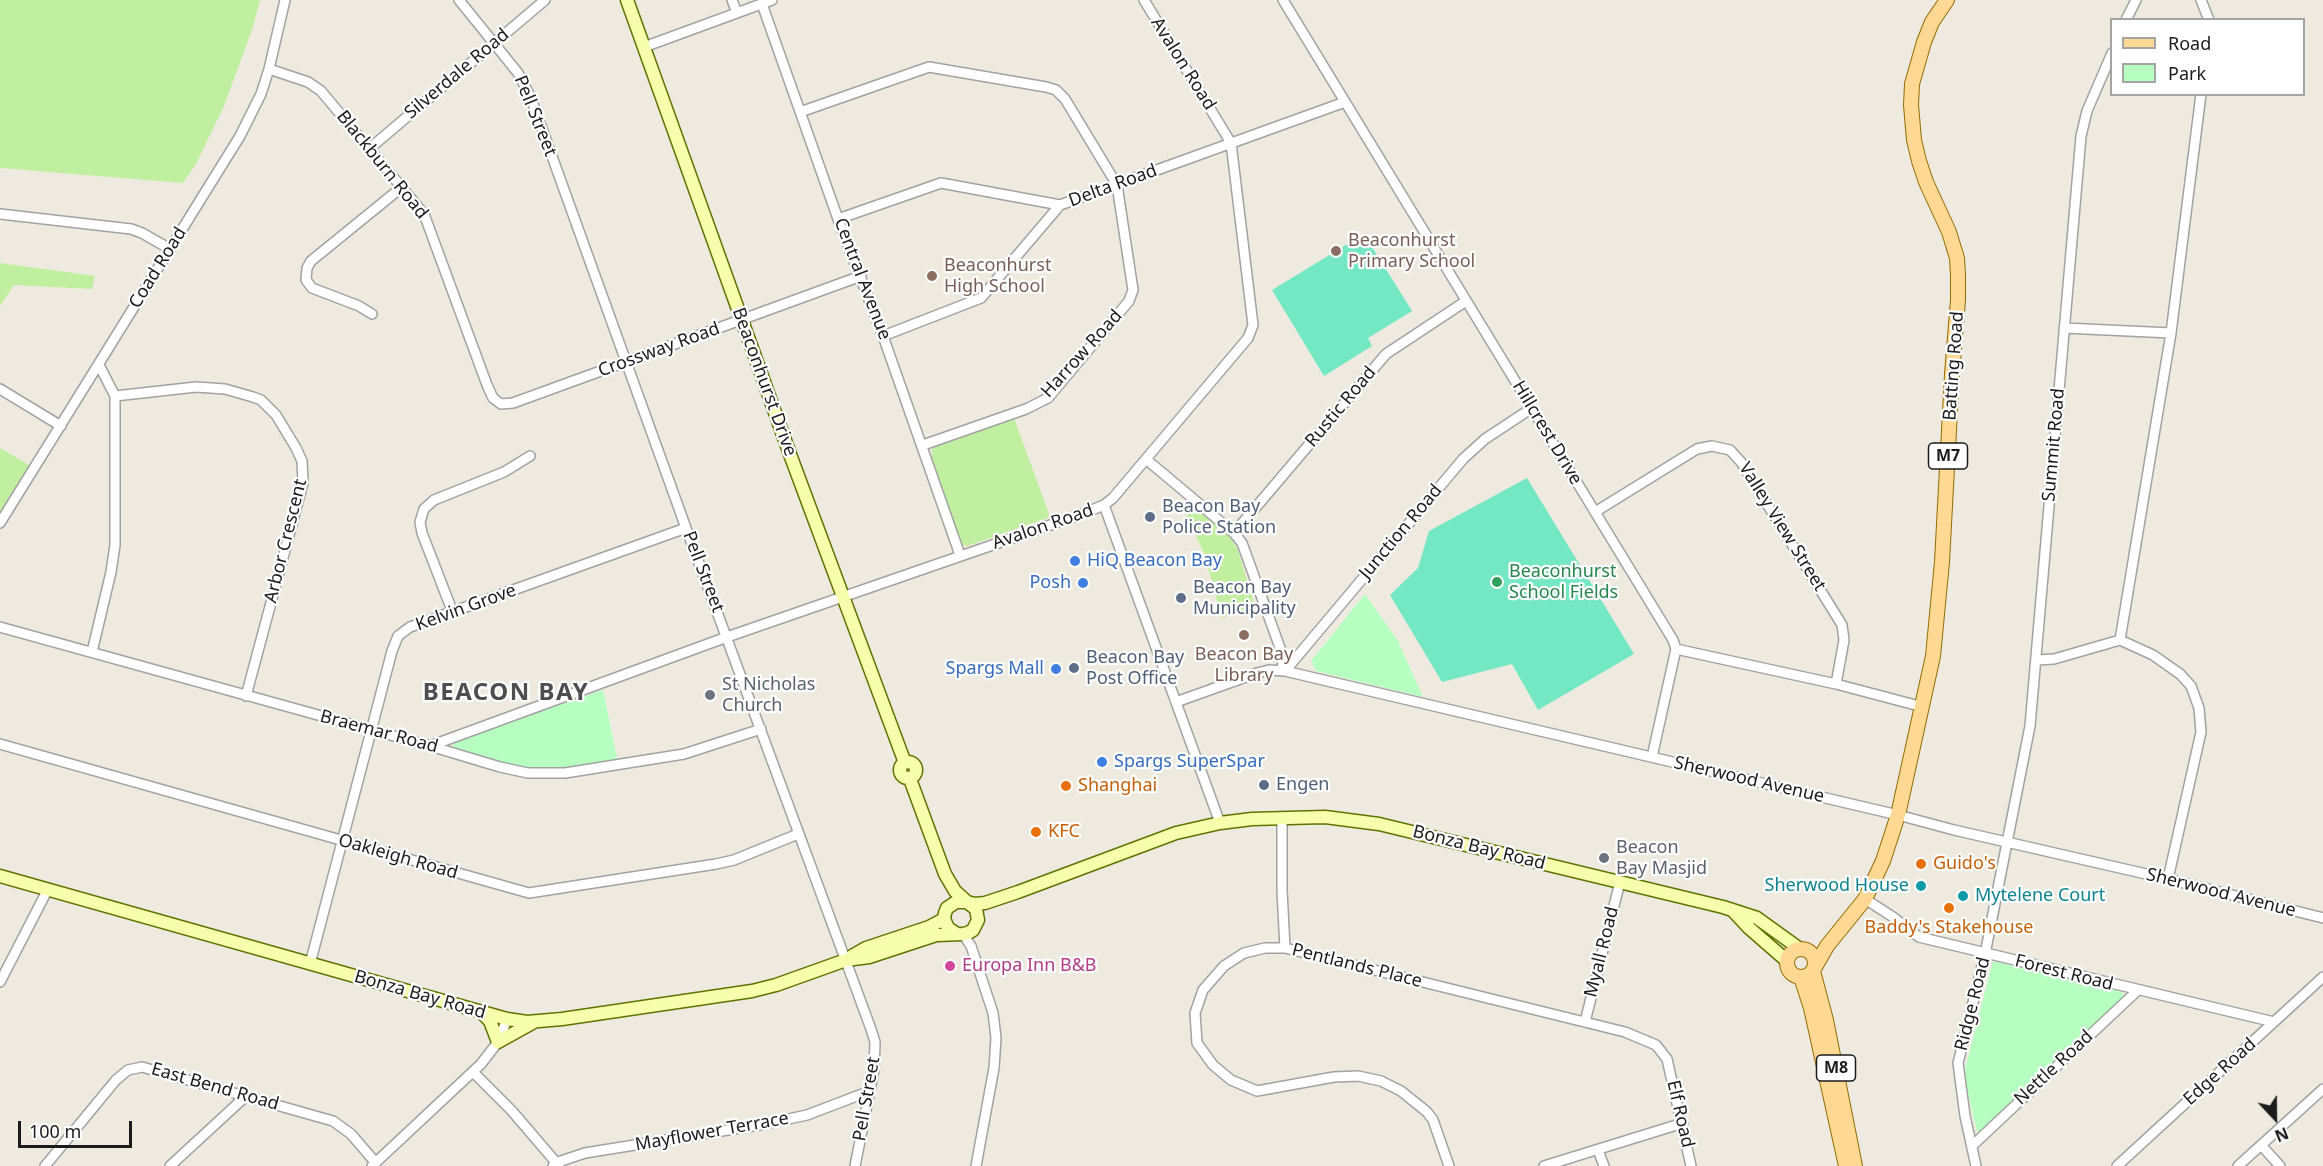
<!DOCTYPE html>
<html>
<head>
<meta charset="utf-8">
<style>
	body { margin:0 }
	#map { position:relative; width:2323px; height:1166px; overflow:hidden; background:#eeeadf; font-family:"Noto Sans",sans-serif }
	canvas { display:block }
	.legend { position:absolute; left:2110px; top:18px; width:195px; height:78px; box-sizing:border-box; background:#fff; border:2px solid #a4a4a4; margin:0; padding:8px 10px; list-style:none; font-size:18px; color:#1b1b1b }
	.legend li { display:flex; align-items:center; gap:12px; height:30px }
	.legend b { width:30px; border:2px solid #a4a4a4 }
	.north { position:absolute; left:2245px; top:1088px; width:60px; height:60px; -webkit-text-stroke:4px #fff; paint-order:stroke; rotate:158deg; font-size:16px; font-weight:700; line-height:24px; text-align:center; color:#1b1b1b }
	.north::after { content:''; display:block; margin:auto; width:21px; height:27px; background:#1b1b1b; clip-path:polygon(50% 0,100% 100%,50% 72%,0 100%) }
	.scale { position:absolute; left:18px; top:1121px; width:114px; height:27px; box-sizing:border-box; border:3px solid #1b1b1b; border-top:0; padding-left:8px; font-size:18px; line-height:21px; white-space:nowrap; color:#1b1b1b; -webkit-text-stroke:4px #fff; paint-order:stroke }
</style>
</head>
<body>
<div id="map">
<canvas width="2323" height="1166"></canvas>
<ul class="legend">
<li><b style="height:8px;background:#ffd993"></b>Road</li>
<li><b style="height:16px;background:#b6ffc1"></b>Park</li>
</ul>
<div class="north">N</div>
<div class="scale">100 m</div>
</div>
<script>
const context = document.querySelector('canvas').getContext('2d');
context.lineJoin = 'round';
function fillPath(path, color) { context.fillStyle = color; context.fill(path, 'evenodd'); }
const shape = rows => new Path2D(rows.map(r => 'M' + r).join(''));
function strokePath(path, color, width, dash) { context.strokeStyle = color; context.lineWidth = width; context.lineCap = dash ? 'butt' : 'round'; context.setLineDash(dash || []); context.stroke(path); }
function label(font, color, halo, rows, align = 'center') {
  context.font = font + ' "Noto Sans",sans-serif'; context.lineWidth = 4.5; context.setLineDash([]); context.textBaseline = 'middle'; context.strokeStyle = halo; context.fillStyle = color; for (const [text, x, y, turn = 0] of rows) {
    context.save(); context.translate(x, y); context.rotate((+turn || 0) * Math.PI / 180); context.textAlign = isNaN(turn) ? turn : align; if (halo) context.strokeText(text, 0, 0); context.fillText(text, 0, 0); context.restore();
  }
}
fillPath(shape([
	[0,0,260,0,253,27,224,106,197,162,183,183,0,168],
	[0,263,95,276,92,289,14,285,0,306],
	[1014,418,1050,517,967,546,961,544,932,457,932,448],
	[0,448,29,465,0,511],
	[1197,507,1228,534,1238,550,1255,607,1222,618,1204,553,1185,512]
]), '#c0ef9f');
fillPath(shape([
	[1365,594,1398,641,1423,697,1316,671,1311,661],
	[603,690,618,763,558,772,530,772,453,750,453,744,466,737],
	[1993,961,2122,992,2124,998,1980,1132,1977,1131,1967,1090,1965,1069]
]), '#b6ffc1');
fillPath(shape([
	[1364,234,1412,311,1368,338,1372,346,1324,376,1272,290],
	[1527,478,1634,654,1538,710,1512,664,1442,682,1390,595,1418,568,1429,531]
]), '#74e7c3');
const street = shape([
	[459,0,518,73,531,98,686,528,871,1029,875,1042,874,1070,855,1166],
	[732,0,737,13],
	[1283,0,1673,640,1676,649,1836,684,1923,707],
	[2201,0,2209,20],
	[762,4,838,219,883,336,960,555],
	[2126,20,2136,0],
	[644,47,772,0],
	[269,69,308,82,321,91,424,214,487,385,493,398,501,404,513,403,861,276],
	[800,112,929,67,1046,87,1056,90,1065,99,1117,185,1133,290,1129,301,1048,398,1026,409,923,445],
	[369,149,545,0],
	[0,214,131,229,142,233,170,249],
	[838,219,941,183,1060,205],
	[372,314,359,306,312,288,306,280,307,268,311,261,402,187],
	[2064,328,2171,333],
	[883,336,981,298,1060,205,1345,102],
	[0,389,61,426],
	[115,396,196,387,225,389,253,397,261,400,276,415,296,448,302,461,303,483,246,696],
	[1147,460,1234,533,1242,543,1283,656,1282,671],
	[1104,505,1220,823],
	[1595,512,1697,449,1712,446,1730,450,1741,462,1842,625,1844,640,1836,684],
	[0,523,240,136,261,94,269,69,285,0],
	[1234,533,1386,354,1466,301],
	[453,613,422,533,420,522,424,509,434,500,504,472,530,456],
	[0,627,430,746,500,767,528,773,565,773,684,754,761,729],
	[2120,640,2171,333,2201,94],
	[92,652,111,572,115,545,115,396,99,365],
	[2037,660,2054,659,2120,640,2153,655,2180,674,2191,686,2199,708,2201,732,2168,879],
	[1285,671,1463,459,1485,439,1532,408],
	[1176,702,1257,673,1269,670,1285,671,1898,815,1954,830,2168,879,2323,918],
	[0,744,529,893,716,864,734,860,798,834],
	[430,746,727,637,1082,514,1104,505,1113,498,1248,338,1253,325,1231,143,1144,0],
	[1652,757,1676,649],
	[1282,817,1282,890,1285,948],
	[1865,899,1893,917,1919,937,2274,1022],
	[963,934,971,946,993,1013,996,1038,994,1068,976,1166],
	[310,964,392,651,398,636,410,627,686,528],
	[0,982,48,889],
	[1585,1022,1620,882],
	[473,1072,512,1111,559,1166],
	[2261,1145,2280,1166],
	[1972,1146,2137,991],
	[1598,1150,1604,1166],
	[45,1166,116,1080,128,1070,142,1067,333,1121,351,1134,375,1162],
	[170,1166,246,1096],
	[372,1166,481,1064,498,1042,507,1019],
	[553,1166,558,1162,585,1153,765,1124,807,1115,870,1091],
	[1449,1166,1433,1120,1427,1112,1401,1091,1381,1081,1358,1076,1334,1077,1257,1091,1231,1080,1213,1065,1197,1043,1195,1013,1203,990,1224,966,1244,953,1265,948,1285,948,1625,1032,1656,1045,1667,1059,1691,1166],
	[1544,1166,1683,1123],
	[1976,1166,1965,1116,1958,1063,1985,954,2030,726,2081,136,2087,111,2112,53],
	[2117,1166,2323,977],
	[2238,1166,2323,1089]
]);
const secondary = shape([
	[627,0,791,457,905,763],
	'900 770a8 8 0 1 1 16 0a8 8 0 1 1-16 0Z',
	[910,779,945,874,955,891,967,902,975,904,985,903,1018,892,1176,833,1220,823,1252,819,1325,817,1379,824,1723,907,1757,918,1800,949],
	[0,876,507,1019,527,1022,562,1019,752,991,776,985,846,960,869,957,936,935,963,934,968,933,973,930,978,920,976,909,967,902,956,902,947,908,945,913,944,919,948,928,957,934],
	[1734,912,1748,927,1787,961],
	[852,956,866,948,929,927,944,919],
	[482,1013,490,1021,498,1042,534,1022]
]);
const primary = shape([
	'1787 963a14 14 0 1 1 28 0a14 14 0 1 1-28 0Z',
	[1815,967,1827,946,1865,899,1883,861,1898,815,1933,656,1942,562,1952,374,1958,300,1958,275,1957,258,1949,232,1926,182,1919,161,1914,140,1911,105,1912,84,1924,42,1932,22,1947,0],
	[1813,971,1826,1020,1855,1166],
	[1801,977,1811,1008,1846,1166]
]);
strokePath(street, '#a2a2a2', 12);
strokePath(secondary, '#5f7400', 15);
strokePath(primary, '#926d00', 16);
strokePath(street, '#fff', 9);
strokePath(secondary, '#f5ffac', 12);
strokePath(primary, '#ffd993', 14);
for (const [x, y, r, color] of [
	[1336,251,6,"#8d6e63"],
	[932,276,6,"#8d6e63"],
	[1150,517,6,"#5c6f8a"],
	[1075,561,6,"#3f7fe0"],
	[1497,582,6,"#2e9e5b"],
	[1083,583,6,"#3f7fe0"],
	[1181,598,6,"#5c6f8a"],
	[1244,635,6,"#8d6e63"],
	[1074,668,6,"#5c6f8a"],
	[1056,669,6,"#3f7fe0"],
	[710,695,6,"#6b7280"],
	[1102,762,6,"#3f7fe0"],
	[1264,785,6,"#5c6f8a"],
	[1066,786,6,"#e8710a"],
	[1036,832,6,"#e8710a"],
	[1604,858,6,"#6b7280"],
	[1921,864,6,"#e8710a"],
	[1921,886,6,"#0f9aa8"],
	[1963,896,6,"#0f9aa8"],
	[1949,908,6,"#e8710a"],
	[950,966,6,"#d1479c"]
]) { const dot = new Path2D(); dot.arc(x, y, r, 0, 2 * Math.PI); context.fillStyle = color; context.fill(dot); strokePath(dot, '#fff', 2); }
for (const [x, y, w] of [
	[1948,456,39],
	[1836,1068,39]
]) { const box = new Path2D(); box.roundRect(x - w / 2, y - 13, w, 26, 4.5); context.fillStyle = '#fff'; context.fill(box); strokePath(box, '#1b1b1b', 1.5); }
label('bold 16px', '#1b1b1b', null, [
	["M7",1948,456],
	["M8",1836,1068]
]);
label('18px', '#1b1b1b', '#fff', [
	["Avalon Road",1183,64,58],
	["Silverdale Road",457,74,-40],
	["Pell Street",535,116,68],
	["Blackburn Road",382,165,51],
	["Delta Road",1113,186,-20],
	["Coad Road",158,268,-58],
	["Central Avenue",862,279,69],
	["Crossway Road",659,350,-20],
	["Harrow Road",1082,354,-48],
	["Batting Road",1954,366,-86],
	["Beaconhurst Drive",764,382,70],
	["Rustic Road",1341,407,-50],
	["Hillcrest Drive",1547,433,59],
	["Summit Road",2054,445,-85],
	["Avalon Road",1043,527,-19],
	["Valley View Street",1782,527,58],
	["Junction Road",1401,532,-50],
	["Arbor Crescent",286,541,-76],
	["Pell Street",703,572,69],
	["Kelvin Grove",466,608,-20],
	["Braemar Road",379,732,15],
	["Sherwood Avenue",1749,780,13],
	["Bonza Bay Road",1479,848,14],
	["Oakleigh Road",398,857,16],
	["Sherwood Avenue",2221,893,14],
	["Myall Road",1602,952,-76],
	["Pentlands Place",1357,966,14],
	["Forest Road",2064,973,14],
	["Bonza Bay Road",420,995,16],
	["Ridge Road",1973,1004,-76],
	["Nettle Road",2054,1068,-43],
	["Edge Road",2220,1072,-42],
	["East Bend Road",215,1087,16],
	["Pell Street",867,1099,-80],
	["Elf Road",1680,1114,77],
	["Mayflower Terrace",712,1132,-10]
]);
label('18px', '#785e54', '#fff', [
	["Beaconhurst",1348,241],
	["Primary School",1348,262],
	["Beaconhurst",944,266],
	["High School",944,287],
	["Beacon Bay",1244,655,"center"],
	["Library",1244,676,"center"]
], 'left');
label('18px', '#4e5e75', '#fff', [
	["Beacon Bay",1162,507],
	["Police Station",1162,528],
	["Beacon Bay",1193,588],
	["Municipality",1193,609],
	["Beacon Bay",1086,658],
	["Post Office",1086,679],
	["Engen",1276,785]
], 'left');
label('18px', '#366cbe', '#fff', [
	["HiQ Beacon Bay",1087,561],
	["Posh",1071,583,"right"],
	["Spargs Mall",1044,669,"right"],
	["Spargs SuperSpar",1114,762]
], 'left');
label('18px', '#27864d', '#fff', [
	["Beaconhurst",1509,572],
	["School Fields",1509,593]
], 'left');
label('18px', '#5b616d', '#fff', [
	["St Nicholas",722,685],
	["Church",722,706],
	["Beacon",1616,848],
	["Bay Masjid",1616,869]
], 'left');
label('18px', '#c56008', '#fff', [
	["Shanghai",1078,786],
	["KFC",1048,832],
	["Guido's",1933,864],
	["Baddy's Stakehouse",1949,928,"center"]
], 'left');
label('18px', '#0d838f', '#fff', [
	["Sherwood House",1909,886],
	["Mytelene Court",1975,896,"left"]
], 'right');
label('18px', '#b23c85', '#fff', [
	["Europa Inn B&B",962,966]
], 'left');
context.letterSpacing = '1.5px';
label('bold 24px', '#4e4e4e', '#fff', [
	["BEACON BAY",506,693]
]);
context.letterSpacing = '0px';
</script>
</body>
</html>
